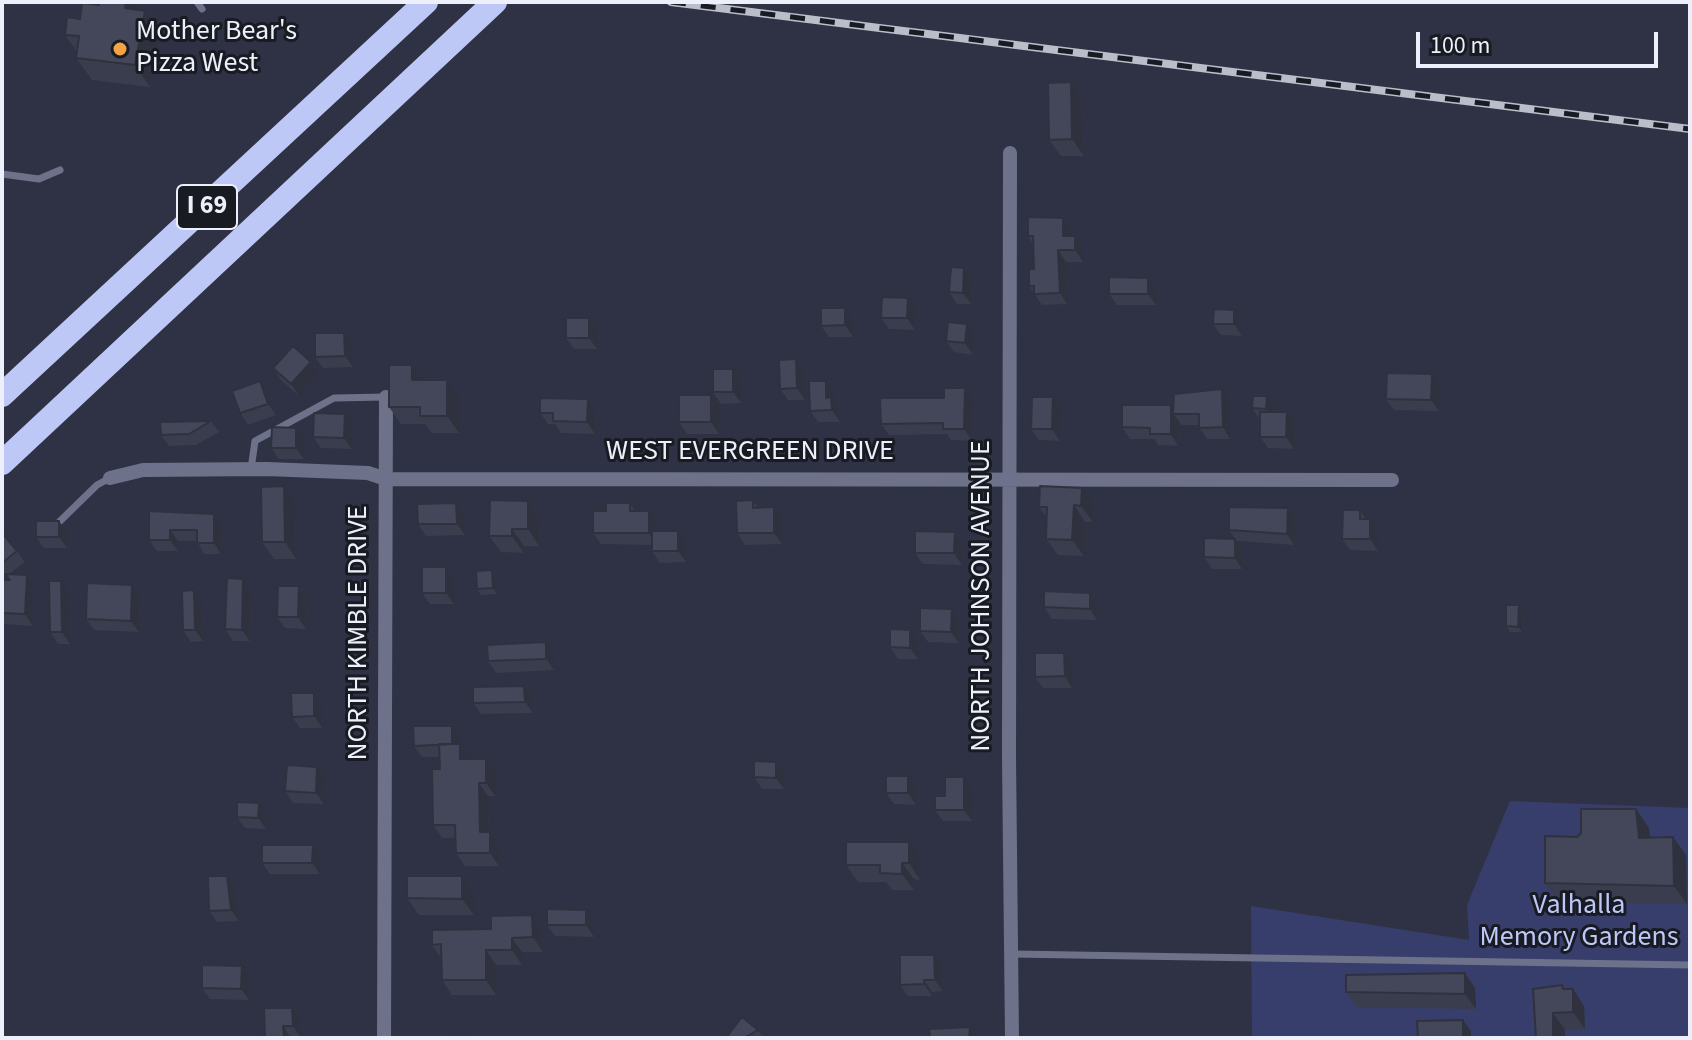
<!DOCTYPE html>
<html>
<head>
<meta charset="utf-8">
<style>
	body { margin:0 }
	#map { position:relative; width:1692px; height:1040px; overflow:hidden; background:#2f3244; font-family:"Source Sans 3",sans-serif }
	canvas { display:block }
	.frame { position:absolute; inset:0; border:4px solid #edf0fb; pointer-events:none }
	.scale { position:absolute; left:1416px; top:32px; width:242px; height:36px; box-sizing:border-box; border:4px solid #edf0fb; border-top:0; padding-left:10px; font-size:24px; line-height:28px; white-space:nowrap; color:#edf0fb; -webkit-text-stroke:6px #191b23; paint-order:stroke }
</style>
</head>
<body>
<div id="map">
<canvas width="1692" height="1040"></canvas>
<div class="frame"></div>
<div class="scale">100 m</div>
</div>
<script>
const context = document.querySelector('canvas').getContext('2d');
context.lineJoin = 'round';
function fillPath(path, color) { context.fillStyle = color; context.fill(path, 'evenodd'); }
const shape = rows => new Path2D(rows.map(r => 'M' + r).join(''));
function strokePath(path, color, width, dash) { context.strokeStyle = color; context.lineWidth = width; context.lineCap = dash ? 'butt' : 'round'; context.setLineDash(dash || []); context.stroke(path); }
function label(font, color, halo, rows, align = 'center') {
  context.font = font + ' "Source Sans 3",sans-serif'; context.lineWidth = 6; context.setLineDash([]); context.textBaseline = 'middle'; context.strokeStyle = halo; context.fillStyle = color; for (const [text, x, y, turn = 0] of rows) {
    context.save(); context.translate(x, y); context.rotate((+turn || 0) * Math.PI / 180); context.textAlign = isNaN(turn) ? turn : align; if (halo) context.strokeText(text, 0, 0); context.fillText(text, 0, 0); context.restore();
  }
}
fillPath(shape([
	[1510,801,1690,808,1690,1038,1252,1038,1251,906,1469,940,1467,905]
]), '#373e6c');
strokePath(shape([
	[197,2,202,9],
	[2,174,39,179,60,170],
	[251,469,255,441,334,398,386,397],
	[55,526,97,485,110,478],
	[1012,954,1690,965]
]), '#6d728a', 7);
strokePath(shape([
	[1010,153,1009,758,1012,1038],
	[110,478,143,470,267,469,368,473,386,479,1392,480],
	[384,1038,386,397]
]), '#6d728a', 14);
strokePath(shape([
	[2,395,426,2],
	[2,463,495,2]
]), '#bec8f7', 24);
const rail = shape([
	[671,2,1690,129]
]);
strokePath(rail, '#babdca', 8);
strokePath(rail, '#191b23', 5, [15]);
fillPath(shape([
	[131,2,136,10,161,33,150,87,92,80,76,58,77,52,65,35,80,19,99,5],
	[1071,82,1082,99,1084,156,1061,156,1049,140],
	[1063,218,1071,229,1071,236,1075,236,1083,248,1083,262,1066,262,1067,304,1042,305,1029,286,1034,269,1033,245,1028,236],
	[964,268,972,279,971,304,957,304,949,292],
	[1148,278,1156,289,1156,305,1117,305,1109,294],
	[916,309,915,330,889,329,881,318],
	[1234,310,1242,321,1242,336,1221,335,1213,324],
	[589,318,597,329,597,349,574,349,566,338],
	[853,319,853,337,829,337,821,326],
	[975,335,973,355,954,352,946,341],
	[352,344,353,367,323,368,315,357],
	[796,359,804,370,805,400,788,400,780,389],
	[311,362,319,373,299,396,281,380,273,368],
	[733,369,741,380,741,403,721,404,713,392],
	[422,380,459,397,459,433,432,433,425,424,401,424,389,407],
	[826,381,834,392,834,401,839,409,840,422,818,422,810,411],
	[1439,385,1439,411,1394,410,1386,399],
	[268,393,276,415,248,425,240,413],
	[711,395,719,407,719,434,687,434,679,422],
	[1267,396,1275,407,1275,412,1295,424,1294,449,1268,448,1260,437,1260,420,1252,408],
	[588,399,596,410,595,434,561,433,555,424,548,424,540,413],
	[973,400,972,441,951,440,947,434,889,435,881,424],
	[1230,401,1230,439,1207,439,1199,428,1199,425,1181,425,1179,421,1178,446,1158,445,1154,439,1130,439,1122,427,1174,409],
	[1061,409,1060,441,1039,440,1031,429],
	[211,421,219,432,196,445,169,446,161,435],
	[353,425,352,449,321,448,313,437],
	[304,439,304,459,279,459,271,448],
	[284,486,295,503,296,559,274,559,262,542],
	[753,500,758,508,782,519,782,544,745,545,737,533],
	[528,501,540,518,539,546,524,546,524,553,501,552,489,536],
	[456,503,464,515,465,535,426,536,418,524],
	[630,503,635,511,657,522,657,531,686,542,686,562,660,563,652,551,652,545,601,544,593,533,606,511],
	[1094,504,1093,522,1085,522,1084,556,1058,555,1046,539,1047,518,1039,507],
	[1360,510,1366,519,1370,519,1378,530,1378,551,1350,550,1342,539],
	[149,511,222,526,221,554,204,554,197,541,178,541,178,551,157,551,149,540],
	[1296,519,1294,545,1237,541,1229,530],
	[67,532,67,548,44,548,36,537],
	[955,532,963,543,962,565,923,564,915,553],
	[2,535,17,551,25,562,9,574,34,586,33,626,2,624,2,580,9,580,2,572],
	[1235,539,1243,550,1242,569,1212,569,1204,557],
	[492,570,496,576,497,594,481,595,477,589],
	[454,578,454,604,430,604,422,593],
	[243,579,251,590,250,641,233,641,225,629],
	[132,585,140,596,139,632,94,630,86,619],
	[299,586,307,597,306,629,285,628,277,617],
	[69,592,70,644,58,644,50,632],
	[1090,593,1098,604,1097,620,1052,619,1044,607],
	[202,602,203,641,191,642,183,630],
	[1519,605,1523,611,1522,632,1510,632,1506,626],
	[952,609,960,620,959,643,928,642,920,631],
	[918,641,918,659,898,659,890,647],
	[554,654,554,670,496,673,488,661],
	[1072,664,1072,688,1043,688,1035,677],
	[524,686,532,697,533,713,481,714,473,703],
	[322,704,322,728,300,728,292,717],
	[460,737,460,744,469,757,469,759,495,772,495,796,488,796,489,832,499,845,499,866,465,866,456,853,455,838,442,838,433,825,440,769,439,757,422,757,414,746],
	[317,767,325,778,324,804,293,803,285,791],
	[784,773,784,789,762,789,754,777],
	[908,776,916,787,916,805,894,804,886,793],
	[964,777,972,789,972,821,943,821,935,810,945,796],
	[1636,809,1649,828,1650,837,1673,837,1686,855,1687,904,1558,902,1545,883,1577,837],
	[267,814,266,829,245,828,237,817],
	[320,856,320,874,270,874,262,863],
	[921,859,920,880,914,879,914,890,892,890,886,882,858,882,846,865],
	[462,876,474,893,474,915,419,915,407,898],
	[235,887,239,921,217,922,209,911],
	[586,910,594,921,594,937,555,936,547,925],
	[532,915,542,930,543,952,522,952,522,965,496,965,496,995,452,995,442,980,441,958,432,945,491,929],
	[242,966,250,977,249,1000,210,999,202,988],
	[942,966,943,991,932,992,932,996,908,996,900,985],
	[1465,973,1475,988,1476,1009,1356,1007,1346,992],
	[1562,985,1565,989,1573,989,1584,1006,1585,1029,1565,1030,1565,1038,1536,1038],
	[264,1008,300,1019,301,1038,265,1038],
	[758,1030,764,1038,726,1038]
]), '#3a3d4d');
fillPath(shape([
	[126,2,131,2,142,18,125,8],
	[145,11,161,33,150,87,135,65],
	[1071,82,1082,99,1084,156,1072,139],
	[1063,218,1071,229,1071,248,1063,236],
	[1075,236,1083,248,1083,262,1075,250],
	[1058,250,1066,262,1067,304,1060,293],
	[964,268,972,279,971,304,963,293],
	[1148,278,1156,289,1156,305,1148,294],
	[908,298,916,309,915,330,907,318],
	[845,308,853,319,853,337,845,325],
	[1234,310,1242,321,1242,336,1234,324],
	[589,318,597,329,597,349,589,338],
	[967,324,975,335,973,355,965,343],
	[344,333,352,344,353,367,345,356],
	[796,359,804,370,805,400,797,388],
	[311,362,319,373,299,396,291,384],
	[412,365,423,382,412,380],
	[733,369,741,380,741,403,733,392],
	[1432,374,1439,385,1439,411,1431,400],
	[447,380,459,397,459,433,447,416],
	[260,381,268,393,276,415,268,404],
	[826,381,834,392,834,401,839,409,840,422,832,410,826,398],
	[965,388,973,400,972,441,964,429],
	[1222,389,1230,401,1230,439,1223,427],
	[711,395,719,407,719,434,711,422],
	[1267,396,1275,407,1274,420,1266,409],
	[1053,397,1061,409,1060,441,1052,429],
	[588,399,596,410,595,434,587,422],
	[1171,405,1177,414,1173,414,1179,421,1178,446,1171,434],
	[1287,412,1295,424,1294,449,1286,437],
	[345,414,353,425,352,449,344,438],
	[296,428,304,439,304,459,296,448],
	[284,486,295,503,296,559,285,542],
	[1082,488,1094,504,1093,522,1081,506],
	[528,501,540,518,539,546,528,529],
	[456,503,464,515,465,535,457,524],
	[1074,505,1085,522,1084,556,1072,540],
	[774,507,782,519,782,544,774,533],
	[1288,508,1296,519,1294,545,1287,534],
	[649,511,657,522,657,545,649,533],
	[214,514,222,526,221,554,214,543],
	[1370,519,1378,530,1378,551,1370,539],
	[59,521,67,532,67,548,59,537],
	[512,529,524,546,524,553,512,536],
	[170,530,178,541,178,551,170,540],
	[678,531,686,542,686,562,678,551],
	[955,532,963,543,962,565,954,553],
	[1235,539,1243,550,1242,569,1235,558],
	[446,567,454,578,454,604,446,593],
	[492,570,496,576,497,594,493,588],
	[27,575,34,586,33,626,25,614],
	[243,579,251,590,250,641,242,630],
	[61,581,69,592,70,644,62,632],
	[132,585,140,596,139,632,131,621],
	[299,586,307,597,306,629,298,617],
	[194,590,202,602,203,641,195,630],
	[1090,593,1098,604,1097,620,1090,609],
	[1519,605,1523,611,1522,632,1518,627],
	[952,609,960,620,959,643,951,632],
	[910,630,918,641,918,659,910,648],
	[546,642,554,654,554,670,546,659],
	[1064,653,1072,664,1072,688,1065,676],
	[524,686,532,697,533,713,525,702],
	[314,693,322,704,322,728,314,716],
	[452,726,460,737,460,757,452,746],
	[460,744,469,757,470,772,460,759],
	[486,759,495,772,495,796,486,783],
	[776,762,784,773,784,789,776,778],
	[317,767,325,778,324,804,316,793],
	[908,776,916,787,916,805,908,793],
	[964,777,972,789,972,821,964,810],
	[479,783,488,796,489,845,480,832],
	[259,803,267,814,266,829,258,818],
	[1636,809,1649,828,1652,856,1639,838],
	[490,832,499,845,499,866,490,853],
	[1673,837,1686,855,1687,904,1674,886],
	[909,842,921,859,920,880,909,863],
	[313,845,320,856,320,874,312,863],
	[902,863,914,879,914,890,902,874],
	[227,876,235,887,239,921,231,910],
	[462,876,474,893,474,915,462,899],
	[586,910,594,921,594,937,586,925],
	[532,915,542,930,543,952,533,937],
	[512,938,522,952,522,965,512,950],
	[486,950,496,965,496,995,486,980],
	[934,955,942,966,943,991,935,980],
	[242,966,250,977,249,1000,241,989],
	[1465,973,1475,988,1476,1009,1465,994],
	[924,980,932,992,932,996,924,984],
	[1562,985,1573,1000,1573,989,1584,1006,1585,1029,1573,1012,1563,989],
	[292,1008,300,1019,301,1038,293,1026],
	[1553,1013,1565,1030,1565,1038,1553,1038],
	[1463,1020,1471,1031,1471,1038,1463,1037],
	[283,1026,291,1038,284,1038],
	[970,1027,977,1038,969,1038]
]), '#2f323e');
const building = shape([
	[99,2,126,2,125,8,145,11,135,65,76,58,79,36,65,35,67,17,80,19,82,3,99,5,99,2],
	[1071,82,1072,139,1049,140,1048,83,1071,82],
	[1028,217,1063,218,1063,236,1075,236,1075,250,1058,250,1060,293,1034,294,1034,286,1029,286,1029,269,1034,269,1033,236,1028,236,1028,217],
	[951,267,964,268,963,293,949,292,951,267],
	[1109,277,1148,278,1148,294,1109,294,1109,277],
	[882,297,908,298,907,318,881,318,882,297],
	[821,308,845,308,845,325,821,326,821,308],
	[1214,309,1234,310,1234,324,1213,324,1214,309],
	[566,318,589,318,589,338,566,338,566,318],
	[948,322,967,324,965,343,946,341,948,322],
	[315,333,344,333,345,356,315,357,315,333],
	[293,346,311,362,291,384,273,368,293,346],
	[796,359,797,388,780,389,779,360,796,359],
	[389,365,412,365,412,380,447,380,447,416,420,416,420,407,389,407,389,365],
	[713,369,733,369,733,392,713,392,713,369],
	[1387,373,1432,374,1431,400,1386,399,1387,373],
	[260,381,268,404,240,413,232,391,260,381],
	[809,381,826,381,826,398,831,397,832,410,810,411,809,381],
	[944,388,965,388,964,429,943,429,943,423,881,424,880,398,944,398,944,388],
	[1222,389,1223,427,1199,428,1199,414,1173,414,1174,394,1222,389],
	[679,395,711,395,711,422,679,422,679,395],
	[1253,396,1267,396,1266,409,1252,408,1253,396],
	[1032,397,1053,397,1052,429,1031,429,1032,397],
	[540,398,588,399,587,422,553,421,553,413,540,413,540,398],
	[1122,405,1171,405,1171,434,1150,434,1150,428,1122,427,1122,405],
	[1260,412,1287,412,1286,437,1260,437,1260,412],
	[314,413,345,414,344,438,313,437,314,413],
	[211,421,189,434,161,435,160,422,211,421],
	[272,427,296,428,296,448,271,448,272,427],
	[284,486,285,542,262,542,261,487,284,486],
	[1040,486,1082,488,1081,506,1074,505,1072,540,1046,539,1047,507,1039,507,1040,486],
	[490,500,528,501,528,529,512,529,512,536,489,536,490,500],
	[753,500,753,508,774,507,774,533,737,533,736,501,753,500],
	[456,503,457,524,418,524,417,504,456,503],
	[606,503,630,503,630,511,649,511,649,533,593,533,593,511,606,511,606,503],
	[1229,507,1288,508,1287,534,1229,530,1229,507],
	[1343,510,1360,510,1360,519,1370,519,1370,539,1342,539,1343,510],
	[149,511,214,514,214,543,197,543,197,530,170,530,170,540,149,540,149,511],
	[36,521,59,521,59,537,36,537,36,521],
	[652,531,678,531,678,551,652,551,652,531],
	[915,531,955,532,954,553,915,553,915,531],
	[3,534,17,551,2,563,2,535,3,534],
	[1204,538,1235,539,1235,558,1204,557,1204,538],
	[422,567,446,567,446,593,422,593,422,567],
	[492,570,493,588,477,589,476,571,492,570],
	[5,574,27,575,25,614,2,613,2,580,10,580,5,574],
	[227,578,243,579,242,630,225,629,227,578],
	[49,581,61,581,62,632,50,632,49,581],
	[87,583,132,585,131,621,86,619,87,583],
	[278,586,299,586,298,617,277,617,278,586],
	[194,590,195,630,183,630,182,591,194,590],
	[1044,591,1090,593,1090,609,1044,607,1044,591],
	[1506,605,1519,605,1518,627,1506,626,1506,605],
	[920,608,952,609,951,632,920,631,920,608],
	[890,629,910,630,910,648,890,647,890,629],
	[546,642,546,659,488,661,487,645,546,642],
	[1035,653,1064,653,1065,676,1035,677,1035,653],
	[524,686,525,702,473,703,473,687,524,686],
	[291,693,314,693,314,716,292,717,291,693],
	[413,726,452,726,452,744,414,746,413,726],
	[439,744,460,744,460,759,486,759,486,783,479,783,480,832,490,832,490,853,456,853,455,825,433,825,432,769,440,769,439,744],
	[754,761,776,762,776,778,754,777,754,761],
	[287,765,317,767,316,793,285,791,287,765],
	[886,776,908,776,908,793,886,793,886,776],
	[945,777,964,777,964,810,935,810,935,796,945,796,945,777],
	[237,802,259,803,258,818,237,817,237,802],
	[1581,809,1636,809,1639,838,1673,837,1674,886,1545,883,1545,836,1577,837,1581,833,1581,809],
	[846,842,909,842,909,863,902,863,902,874,880,873,880,865,846,865,846,842],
	[262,845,313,845,312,863,262,863,262,845],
	[208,876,227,876,231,910,209,911,208,876],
	[407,876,462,876,462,899,407,898,407,876],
	[547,909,586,910,586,925,547,925,547,909],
	[532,915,533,937,512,938,512,950,486,950,486,980,442,980,441,944,432,945,432,930,491,929,491,916,532,915],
	[900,955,934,955,935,980,924,980,924,984,900,985,900,955],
	[202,965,242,966,241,989,202,988,202,965],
	[1465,973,1465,994,1346,992,1346,975,1465,973],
	[1562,985,1563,989,1573,989,1573,1012,1553,1013,1553,1038,1536,1038,1533,989,1562,985],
	[264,1008,292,1008,293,1026,283,1026,284,1038,265,1038,264,1008],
	[742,1017,758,1030,744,1038,726,1038,742,1017],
	[1463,1020,1463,1037,1418,1038,1417,1021,1463,1020],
	[970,1027,969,1038,930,1038,929,1029,970,1027],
	[450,1036,471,1037,471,1038,450,1038,450,1036]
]);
fillPath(building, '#434759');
strokePath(building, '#2f323e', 2);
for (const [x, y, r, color] of [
	[120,49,8,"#f5a246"]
]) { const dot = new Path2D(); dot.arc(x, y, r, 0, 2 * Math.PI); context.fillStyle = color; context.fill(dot); strokePath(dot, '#191b23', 3); }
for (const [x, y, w] of [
	[207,207,60]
]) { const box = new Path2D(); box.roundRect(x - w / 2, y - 22, w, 44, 6); context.fillStyle = '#191b23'; context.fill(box); strokePath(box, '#edf0fb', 2); }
label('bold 26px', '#edf0fb', null, [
	["I 69",207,207]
]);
label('28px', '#edf0fb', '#191b23', [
	["Mother Bear's",136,33],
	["Pizza West",136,65]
], 'left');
label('28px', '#edf0fb', '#191b23', [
	["WEST EVERGREEN DRIVE",750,453],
	["NORTH JOHNSON AVENUE",983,596,-90],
	["NORTH KIMBLE DRIVE",360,633,-90]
]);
label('28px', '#bec8f8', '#191b23', [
	["Valhalla",1579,907],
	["Memory Gardens",1579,939]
]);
</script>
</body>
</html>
